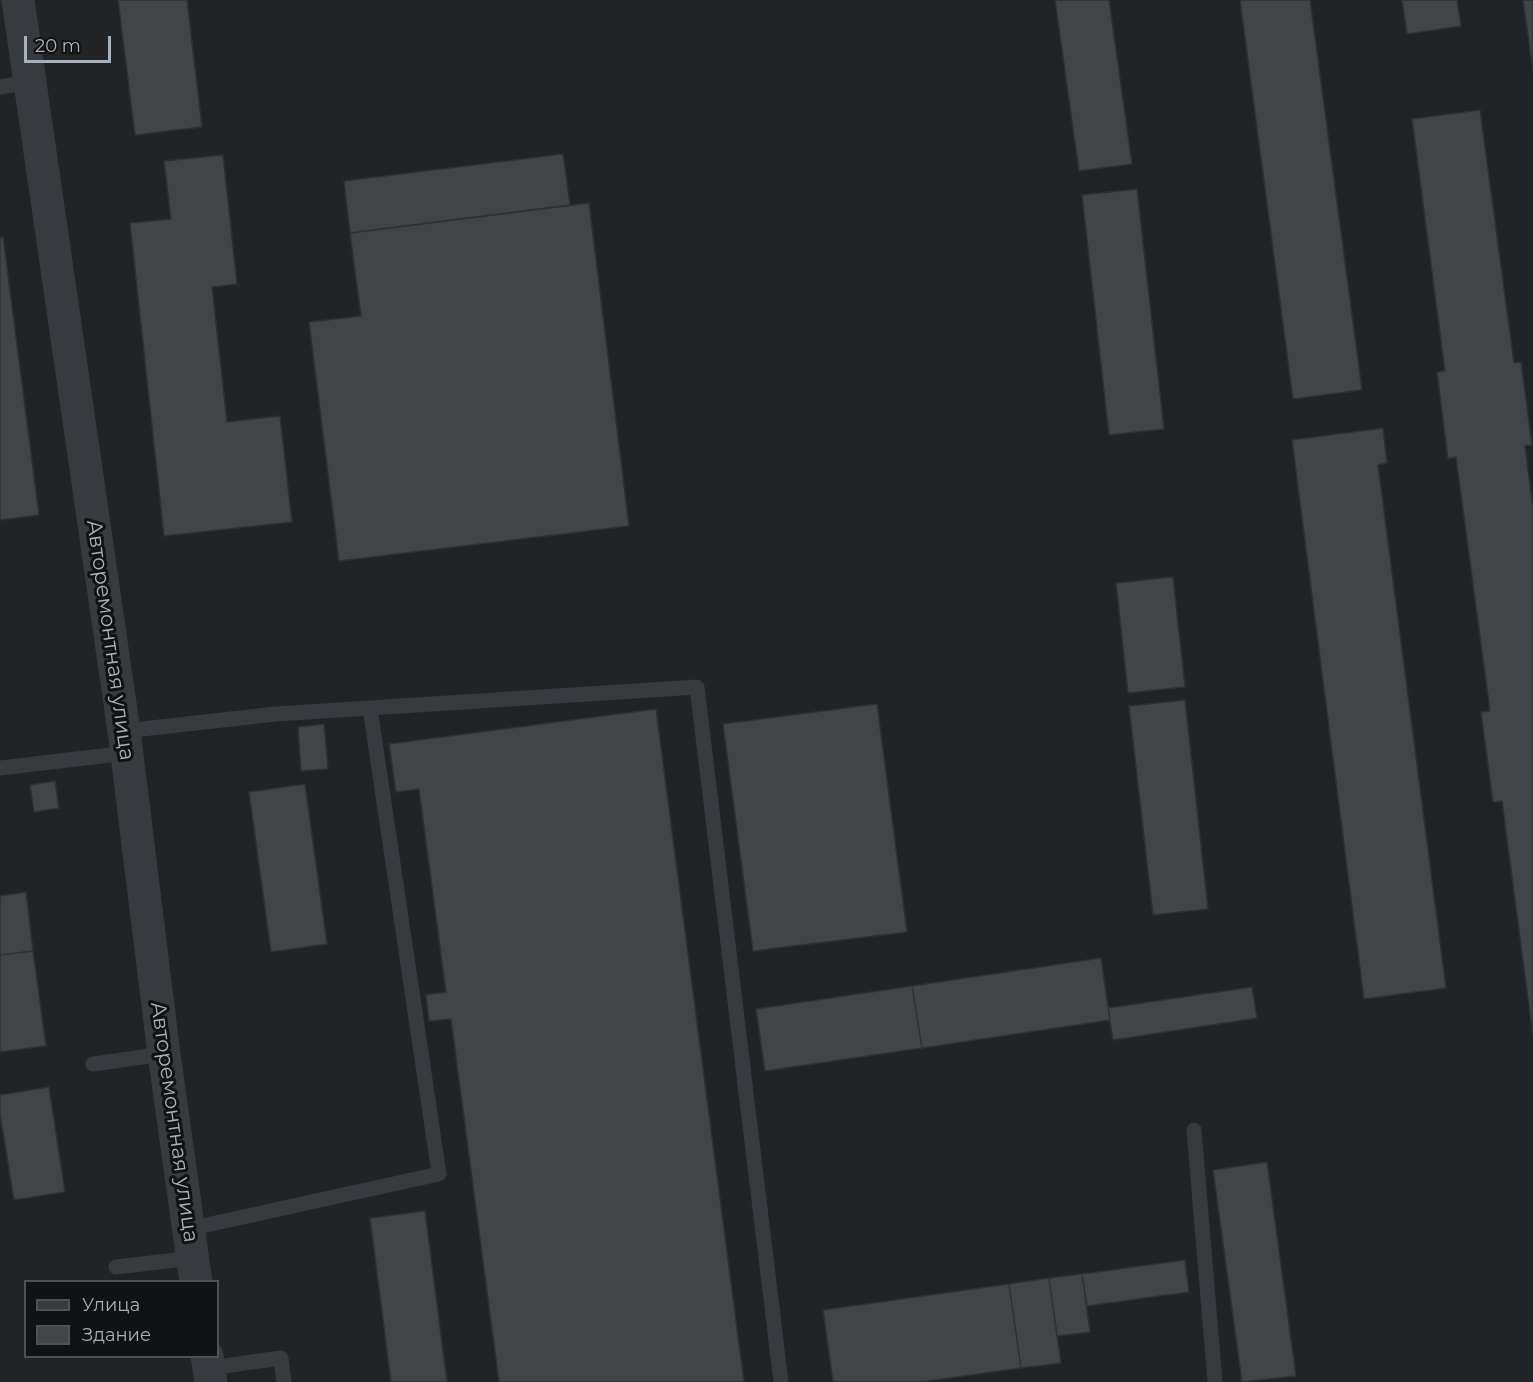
<!DOCTYPE html>
<html>
<head>
<meta charset="utf-8">
<style>
	body { margin:0 }
	#map { position:relative; width:1533px; height:1382px; overflow:hidden; background:#161718; font-family:Montserrat,sans-serif }
	canvas { display:block }
	.legend { position:absolute; left:24px; top:1280px; width:195px; height:78px; box-sizing:border-box; background:#111213; border:2px solid #4d5255; margin:0; padding:8px 10px; list-style:none; font-size:18px; color:#a8b1b9 }
	.legend li { display:flex; align-items:center; gap:12px; height:30px }
	.legend b { width:30px; border:2px solid #4d5255 }
	.scale { position:absolute; left:24px; top:36px; width:87px; height:27px; box-sizing:border-box; border:3px solid #a8b1b9; border-top:0; padding-left:8px; font-size:18px; line-height:21px; white-space:nowrap; color:#a8b1b9; -webkit-text-stroke:4px #111213; paint-order:stroke }
</style>
</head>
<body>
<div id="map">
<canvas width="1533" height="1382"></canvas>
<ul class="legend">
<li><b style="height:8px;background:#373a3e"></b>Улица</li>
<li><b style="height:16px;background:#424548"></b>Здание</li>
</ul>
<div class="scale">20 m</div>
</div>
<script>
const context = document.querySelector('canvas').getContext('2d');
context.lineJoin = 'round';
function fillPath(path, color) { context.fillStyle = color; context.fill(path, 'evenodd'); }
const shape = rows => new Path2D(rows.map(r => 'M' + r).join(''));
function strokePath(path, color, width, dash) { context.strokeStyle = color; context.lineWidth = width; context.lineCap = dash ? 'butt' : 'round'; context.setLineDash(dash || []); context.stroke(path); }
function label(font, color, halo, rows, align = 'center') {
  context.font = font + ' Montserrat,sans-serif'; context.lineWidth = 6; context.setLineDash([]); context.textBaseline = 'middle'; context.strokeStyle = halo; context.fillStyle = color; for (const [text, x, y, turn = 0] of rows) {
    context.save(); context.translate(x, y); context.rotate((+turn || 0) * Math.PI / 180); context.textAlign = isNaN(turn) ? turn : align; if (halo) context.strokeText(text, 0, 0); context.fillText(text, 0, 0); context.restore();
  }
}
fillPath(shape([
	[0,0,1533,0,1533,1382,0,1382],
	[26,1282,218,1282,218,1356,26,1356]
]), '#222325');
const building = shape([
	[118,0,187,0,202,127,135,135,118,0],
	[1055,0,1109,0,1132,164,1079,171,1055,0],
	[1240,0,1310,0,1362,390,1293,399,1240,0],
	[1402,0,1457,0,1461,26,1407,34,1402,0],
	[1523,0,1533,0,1533,71,1523,0],
	[1480,110,1514,363,1521,362,1532,445,1525,446,1533,509,1533,1036,1502,801,1493,802,1481,712,1490,711,1456,457,1448,459,1437,372,1445,371,1412,119,1480,110],
	[563,154,570,205,350,233,344,181,563,154],
	[223,155,237,284,212,287,227,422,280,416,292,522,164,536,130,223,171,219,164,161,223,155],
	[1137,189,1164,429,1109,435,1082,195,1137,189],
	[589,203,629,526,339,561,309,322,361,316,350,233,589,203],
	[3,237,39,515,0,520,0,238,3,237],
	[1383,428,1387,463,1378,465,1446,988,1364,999,1292,440,1383,428],
	[1173,577,1185,687,1128,693,1116,583,1173,577],
	[1185,700,1208,909,1153,915,1129,706,1185,700],
	[877,704,907,932,753,951,723,724,877,704],
	[656,709,744,1382,499,1382,451,1019,429,1021,426,995,446,992,419,789,396,792,389,744,656,709],
	[324,724,328,769,301,771,298,727,324,724],
	[55,781,59,808,34,812,30,785,55,781],
	[305,784,327,944,271,952,249,792,305,784],
	[26,892,33,951,0,955,0,896,26,892],
	[33,951,46,1046,0,1052,0,955,33,951],
	[1101,958,1110,1020,922,1048,912,986,1101,958],
	[912,986,922,1048,765,1071,756,1009,912,986],
	[1252,987,1257,1018,1113,1040,1108,1008,1252,987],
	[49,1087,65,1192,14,1200,0,1114,0,1095,49,1087],
	[1267,1162,1296,1376,1242,1382,1213,1170,1267,1162],
	[425,1211,447,1382,391,1382,370,1218,425,1211],
	[1185,1260,1189,1292,1087,1306,1082,1274,1185,1260],
	[1082,1274,1090,1332,1057,1336,1049,1278,1082,1274],
	[1049,1278,1061,1363,1021,1368,1009,1284,1049,1278],
	[1009,1284,1021,1368,921,1382,833,1382,823,1310,1009,1284]
]);
fillPath(building, '#424548');
strokePath(building, '#303134', 1.5);
strokePath(shape([
	[0,87,28,82],
	[124,731,276,714,697,687,781,1382],
	[0,768,127,753],
	[93,1064,164,1054],
	[1194,1130,1215,1382],
	[188,1229,439,1174,370,708],
	[116,1267,193,1258],
	[209,1368,281,1358,284,1382]
]), '#373a3e', 15);
strokePath(shape([
	[18,0,124,731,164,1054,196,1282],
	[207,1356,211,1382]
]), '#373a3e', 33);
label('21px', '#a8b1b9', '#111213', [
	["Авторемонтная улица",110,640,82],
	["Авторемонтная улица",174,1122,82]
]);
</script>
</body>
</html>
